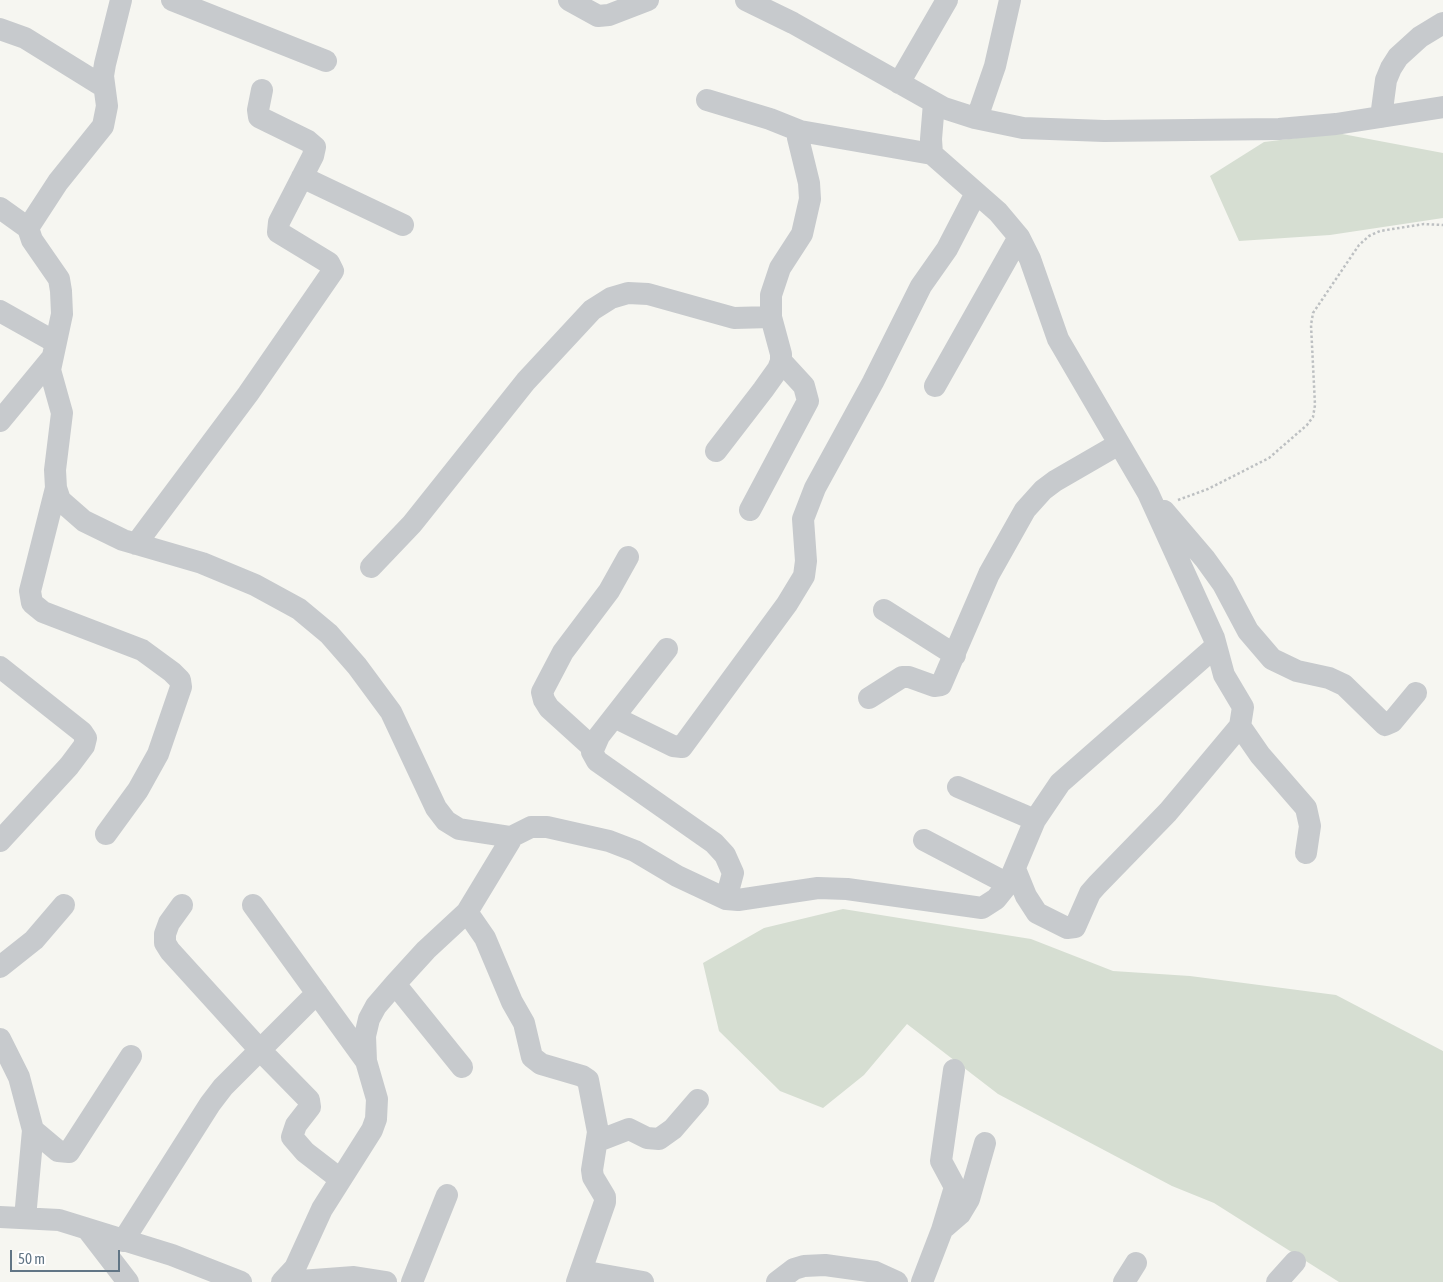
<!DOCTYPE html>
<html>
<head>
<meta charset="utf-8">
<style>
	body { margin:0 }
	#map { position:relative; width:1443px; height:1282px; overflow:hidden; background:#f6f6f1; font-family:"Asap Condensed",sans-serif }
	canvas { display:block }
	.scale { position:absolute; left:10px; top:1250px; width:110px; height:22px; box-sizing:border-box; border:2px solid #617585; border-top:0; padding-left:6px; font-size:15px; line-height:18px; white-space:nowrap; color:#617585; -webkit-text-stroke:4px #fff; paint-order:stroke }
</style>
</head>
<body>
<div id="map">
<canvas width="1443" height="1282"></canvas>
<div class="scale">50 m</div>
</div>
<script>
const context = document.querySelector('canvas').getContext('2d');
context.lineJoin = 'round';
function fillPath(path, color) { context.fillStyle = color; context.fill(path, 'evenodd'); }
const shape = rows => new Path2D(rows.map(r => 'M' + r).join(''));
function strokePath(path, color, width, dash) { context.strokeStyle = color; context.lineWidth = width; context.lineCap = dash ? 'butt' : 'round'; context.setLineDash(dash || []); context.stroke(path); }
fillPath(shape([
	[1337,133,1443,153,1443,218,1330,235,1239,241,1210,176,1264,142],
	[843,909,1031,939,1113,971,1190,976,1336,995,1443,1051,1443,1282,1339,1282,1214,1203,1172,1186,998,1094,907,1024,864,1075,823,1108,780,1091,719,1031,703,963,764,928]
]), '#d6ded2');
strokePath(shape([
	[1178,500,1208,489,1269,458,1307,425,1313,417,1315,405,1311,325,1313,313,1359,245,1369,236,1380,231,1424,224,1443,225]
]), '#bdc0c2', 2.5, [2.5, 2.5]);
strokePath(shape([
	[121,0,105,64,103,76,107,106,103,126,58,182,28,228,32,240,59,279,61,291,62,314,50,370,62,413,55,470,56,488,60,500,84,521,123,540,202,563,255,585,299,609,329,634,357,666,391,712,436,808,446,821,459,829,511,837,510,841,467,912,426,950,395,984,376,1006,369,1019,365,1036,366,1061,377,1099,376,1119,372,1130,322,1209,295,1268,282,1282],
	[172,0,326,61],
	[569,0,598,16,609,15,648,0],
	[746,0,793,23,944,108,975,118,1023,128,1104,131,1279,129,1336,124,1443,107],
	[0,29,25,38,104,87],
	[899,83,947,0],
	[707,100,770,119,800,131],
	[934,103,931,139,932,154,998,212,1019,237,1030,259,1058,339,1148,493,1214,638,1224,675,1243,707,1240,726,1168,812,1097,885,1090,893,1075,927,1067,928,1037,913,1026,896,1015,869],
	[1381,117,1386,80,1391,68,1398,57,1420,37,1443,23],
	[977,118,995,66,1010,0],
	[302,177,403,225],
	[0,208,28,228],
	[0,311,55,342],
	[935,386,1019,237],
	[0,421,52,358],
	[716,451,763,390,778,369,781,361,781,354,771,317,771,295,780,268,802,234,810,199,809,183,798,138,800,131,932,154],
	[56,488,30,591,32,603,43,612,142,650,172,672,180,680,181,687,158,754,138,790,106,834],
	[750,510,808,401,804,386,781,361],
	[1164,511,1205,559,1223,584,1248,631,1272,659,1297,671,1329,678,1344,685,1385,725,1392,722,1416,693],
	[136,544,248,394,333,271,329,263,278,232,279,222,313,156,315,147,308,141,259,117,258,110,262,90],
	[371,567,412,524,526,381,592,310,611,298,628,293,648,294,734,318,771,317],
	[884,610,955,655],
	[667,649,599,736,592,752,597,761,714,843,725,855,733,873,726,899],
	[0,667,82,732,86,738,84,746,69,766,0,841],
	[869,698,902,677,909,677,934,686,941,685,989,574,1025,510,1043,490,1055,481,1119,444],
	[614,717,673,746,682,747,787,604,804,576,806,561,803,519,815,488,873,382,921,286,947,249,976,193],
	[1240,726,1260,755,1306,808,1310,826,1306,853],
	[592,747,549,708,544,700,542,692,563,652,609,591,628,557],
	[958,787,1035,820],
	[511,837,531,827,547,827,609,841,635,851,677,876,726,899,738,900,818,888,847,889,982,908,996,899,1008,884,1035,820,1060,783,1215,647],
	[924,840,1008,884],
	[182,905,169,923,165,934,165,943,170,951,260,1050,309,1100,310,1107,296,1125,292,1137,305,1152,340,1179],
	[253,905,366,1061],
	[467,912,485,938,512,1002,524,1023,532,1057,541,1064,582,1076,588,1080,598,1132,592,1170,593,1177,605,1197,605,1202,577,1282],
	[0,967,34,940,64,905],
	[395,984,462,1067],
	[0,1039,19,1077,33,1130,25,1218],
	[33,1130,58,1151,69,1152,131,1056],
	[598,1141,629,1129,647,1138,659,1139,673,1129,698,1100],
	[0,1217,59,1220,172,1255,241,1282],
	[945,1227,960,1214,969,1199,985,1143],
	[88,1230,128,1282],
	[123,1241,210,1104,223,1087,317,993],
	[581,1271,643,1282],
	[287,1282,354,1277,386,1282],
	[412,1282,447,1195],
	[777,1282,794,1269,804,1266,825,1265,875,1272,897,1282],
	[922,1282,942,1230,955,1187,941,1161,954,1070],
	[1124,1282,1136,1263],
	[1277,1282,1295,1262]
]), '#c7cacd', 22);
</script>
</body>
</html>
